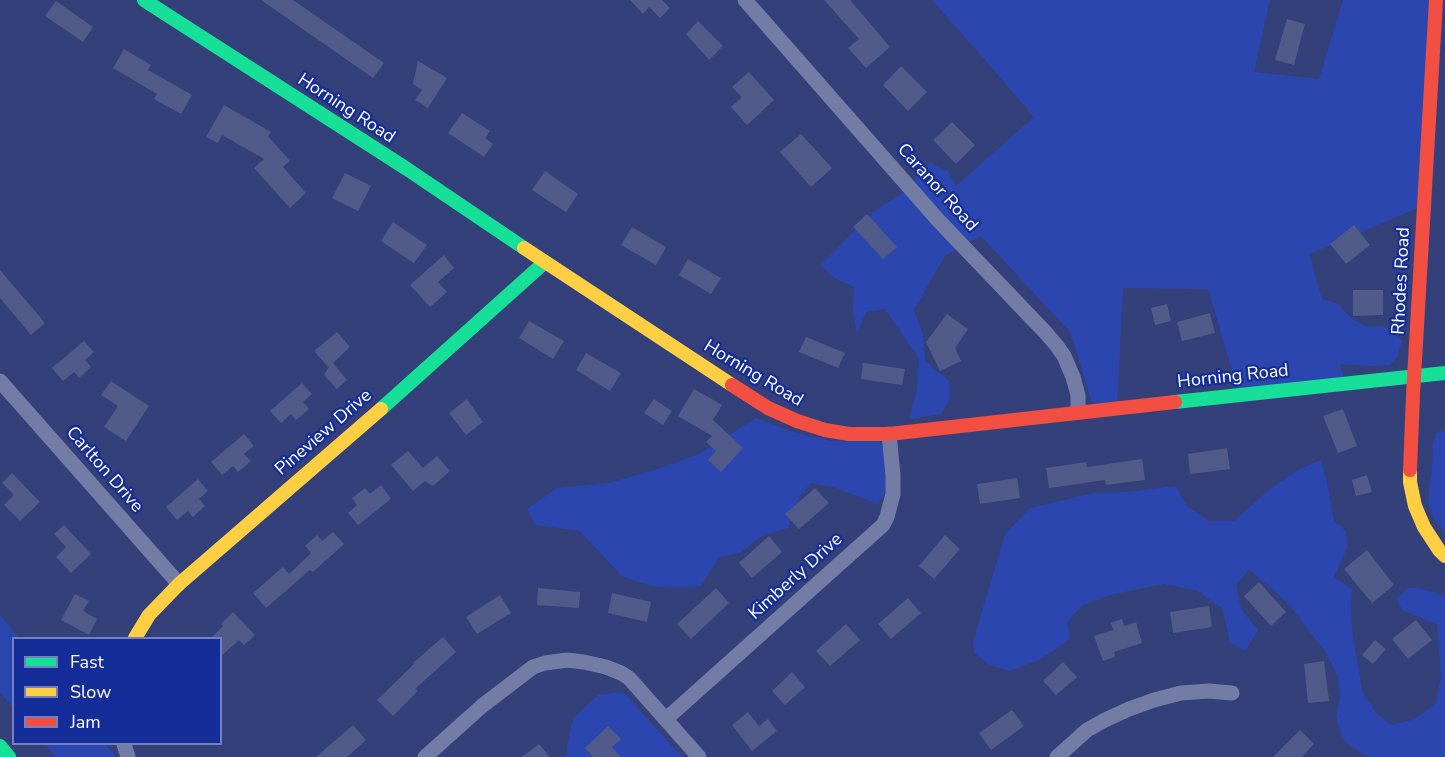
<!DOCTYPE html>
<html>
<head>
<meta charset="utf-8">
<style>
	body { margin:0 }
	#map { position:relative; width:1445px; height:757px; overflow:hidden; background:#33407a; font-family:"Nunito Sans",sans-serif }
	canvas { display:block }
	.legend { position:absolute; left:12px; top:637px; width:210px; height:108px; box-sizing:border-box; background:#152d98; border:2px solid #7381c1; margin:0; padding:8px 10px; list-style:none; font-size:18px; color:#fff }
	.legend li { display:flex; align-items:center; gap:12px; height:30px }
	.legend b { width:30px; border:2px solid #7381c1 }
</style>
</head>
<body>
<div id="map">
<canvas width="1445" height="757"></canvas>
<ul class="legend">
<li><b style="height:8px;background:#16e098"></b>Fast</li>
<li><b style="height:8px;background:#ffcf43"></b>Slow</li>
<li><b style="height:8px;background:#f24e42"></b>Jam</li>
</ul>
</div>
<script>
const context = document.querySelector('canvas').getContext('2d');
context.lineJoin = 'round';
function fillPath(path, color) { context.fillStyle = color; context.fill(path, 'evenodd'); }
const shape = rows => new Path2D(rows.map(r => 'M' + r).join(''));
function strokePath(path, color, width, dash) { context.strokeStyle = color; context.lineWidth = width; context.lineCap = dash ? 'butt' : 'round'; context.setLineDash(dash || []); context.stroke(path); }
function label(font, color, halo, rows, align = 'center') {
  context.font = font + ' "Nunito Sans",sans-serif'; context.lineWidth = 4.5; context.setLineDash([]); context.textBaseline = 'middle'; context.strokeStyle = halo; context.fillStyle = color; for (const [text, x, y, turn = 0] of rows) {
    context.save(); context.translate(x, y); context.rotate((+turn || 0) * Math.PI / 180); context.textAlign = isNaN(turn) ? turn : align; if (halo) context.strokeText(text, 0, 0); context.fillText(text, 0, 0); context.restore();
  }
}
fillPath(shape([
	[932,0,1270,0,1254,72,1319,79,1343,0,1436,0,1425,205,1309,254,1322,299,1338,304,1352,319,1367,327,1382,326,1394,331,1402,341,1397,357,1390,365,1373,366,1340,364,1345,383,1239,394,1208,289,1123,288,1117,408,1094,410,1071,333,981,236,945,256,914,310,923,335,925,361,949,381,950,398,941,414,909,419,917,391,919,359,885,309,866,312,857,333,853,311,854,287,834,278,821,265,873,212,904,192,930,163,948,171,956,186,1034,117,986,61],
	[756,418,792,432,832,441,880,441,893,479,878,504,833,487,811,483,799,497,788,528,763,535,740,553,719,557,701,586,682,588,651,586,622,576,580,531,535,525,527,509,557,488,609,483,658,469,699,454],
	[1445,430,1445,532,1435,520,1428,502,1432,469,1433,445,1436,433],
	[1321,460,1328,487,1334,521,1346,531,1347,548,1334,577,1352,589,1351,612,1353,638,1363,694,1377,714,1392,725,1415,719,1436,703,1441,676,1437,624,1402,610,1397,599,1408,588,1420,588,1445,596,1445,757,1369,757,1353,748,1342,738,1336,716,1340,698,1338,676,1326,653,1288,603,1249,569,1236,585,1241,609,1258,630,1245,651,1230,643,1223,609,1196,590,1164,584,1110,595,1083,605,1067,622,1070,639,1041,659,1010,671,990,665,974,653,973,642,1005,534,1030,508,1093,493,1127,492,1176,486,1187,506,1209,521,1234,521,1271,488,1298,470],
	[0,615,19,638,14,638,13,708,0,692],
	[623,692,682,757,567,757,567,745,573,719,598,695],
	[45,744,105,744,116,757,56,757]
]), '#2c46b0');
fillPath(shape([
	[261,0,293,0,384,63,373,78],
	[630,0,662,0,670,8,660,18,649,7,643,14],
	[824,0,850,0,890,47,866,68,848,48,859,39],
	[56,1,93,27,83,42,45,16],
	[1287,19,1305,24,1294,65,1275,60],
	[698,21,723,46,709,60,686,34],
	[124,49,151,65,148,70,192,95,181,114,154,99,157,94,113,68],
	[418,61,447,78,428,108,415,100,422,90,413,84],
	[901,66,927,92,908,111,883,85],
	[749,72,774,100,747,125,731,107,742,97,732,87],
	[224,105,271,132,268,136,290,161,283,167,306,193,290,208,254,168,264,159,222,135,218,143,206,137],
	[462,113,490,131,485,138,493,144,484,157,448,133],
	[952,122,975,145,956,164,933,140],
	[801,134,832,168,811,187,780,152],
	[545,171,578,194,566,212,532,190],
	[345,173,371,186,358,211,332,198],
	[867,214,897,247,883,259,853,227],
	[393,222,427,245,414,263,381,241],
	[1354,225,1370,245,1346,264,1330,244],
	[632,227,666,247,656,265,621,245],
	[444,255,454,268,438,282,447,292,430,307,410,285],
	[688,259,721,278,711,294,679,275],
	[0,270,45,323,31,335,0,298],
	[1353,290,1383,290,1383,315,1353,316],
	[1167,304,1171,321,1155,325,1151,308],
	[1210,313,1215,333,1182,341,1177,322],
	[947,314,968,329,955,348,961,361,940,371,926,342],
	[529,321,564,341,553,359,519,338],
	[337,332,350,347,333,363,347,380,337,389,324,375,330,365,328,367,314,351],
	[806,337,845,353,838,368,799,352],
	[84,341,94,352,85,360,91,367,79,378,74,372,63,381,52,368],
	[586,353,621,373,610,391,576,370],
	[863,363,905,369,902,385,861,379],
	[111,381,149,406,126,441,104,427,118,406,101,395],
	[302,383,312,394,303,402,309,409,296,420,291,414,281,423,270,411],
	[694,389,722,405,713,420,743,448,721,472,708,460,716,451,706,442,712,436,678,416],
	[467,399,483,422,466,435,449,413],
	[654,399,672,411,663,425,644,413],
	[1343,409,1357,446,1338,453,1323,416],
	[244,434,254,446,244,454,251,461,238,472,233,466,222,475,211,462],
	[1227,448,1230,469,1190,474,1188,454],
	[408,451,423,468,437,456,450,471,433,486,425,481,413,491,391,465],
	[1142,459,1145,480,1106,485,1105,480,1049,488,1046,468,1086,462,1087,467],
	[12,473,40,502,20,521,4,505,14,495,2,483],
	[1367,475,1372,492,1356,496,1352,480],
	[1017,478,1020,498,980,504,977,484],
	[198,479,208,491,199,499,205,506,193,517,188,511,177,520,166,507],
	[381,485,391,499,358,525,348,513,357,505,352,498,365,488,370,494],
	[815,488,829,503,799,529,785,514],
	[64,525,91,554,71,573,56,557,66,547,54,534],
	[333,532,344,544,313,572,310,570,266,608,253,593,283,567,289,574,311,553,305,546,317,535,322,541],
	[945,535,960,549,934,579,919,566],
	[769,536,782,552,752,578,739,563],
	[1367,550,1394,585,1372,603,1344,569],
	[1259,582,1286,612,1271,626,1244,596],
	[538,588,580,592,579,608,537,605],
	[716,588,729,603,691,639,677,624],
	[612,593,651,602,647,622,608,613],
	[75,594,89,601,83,611,97,619,89,635,61,620],
	[500,595,511,613,477,634,466,617],
	[908,598,921,613,891,639,878,624],
	[1209,606,1212,627,1173,633,1170,612],
	[233,612,255,635,244,645,239,640,220,657,220,639,210,639,223,626,221,624],
	[1122,619,1124,626,1136,622,1142,643,1114,652,1115,657,1103,661,1094,636,1113,630,1111,623],
	[1416,620,1432,640,1408,659,1392,639],
	[846,624,860,640,830,666,816,651],
	[443,637,456,652,415,689,418,691,393,716,377,700,414,664,413,663],
	[1375,640,1386,649,1373,664,1362,655],
	[1324,661,1329,701,1308,703,1304,664],
	[1063,662,1077,677,1056,695,1043,681],
	[792,672,805,687,785,705,772,691],
	[1012,710,1024,726,991,750,979,733],
	[748,712,759,726,768,719,777,731,752,751,732,725],
	[353,725,366,740,347,757,316,757],
	[608,726,621,739,612,747,621,757,593,757,585,748],
	[1300,730,1314,744,1302,757,1273,757],
	[539,744,550,757,522,757]
]), '#505b89');
strokePath(shape([
	[745,0,938,220,1046,333,1057,346,1064,356,1073,377,1078,395,1078,412],
	[0,381,179,584],
	[666,719,883,525,887,517,893,494,893,475,889,434],
	[124,744,128,757],
	[425,757,482,706,533,667,545,663,567,660,584,662,606,667,621,673,629,678,699,757],
	[1057,757,1087,730,1105,720,1129,709,1154,700,1181,693,1209,691,1232,693]
]), '#727ca5', 15);
strokePath(shape([
	[144,0,407,169,524,248],
	[1175,402,1445,373],
	[381,409,545,262],
	[0,746,9,757]
]), '#16e098', 14);
strokePath(shape([
	[524,248,732,385],
	[1410,470,1410,482,1415,506,1424,527,1439,550,1445,556],
	[135,638,149,615,179,584,381,409]
]), '#ffcf43', 14);
strokePath(shape([
	[732,385,768,408,797,421,825,430,849,434,889,434,1175,402],
	[1410,470,1413,395,1436,0]
]), '#f24e42', 14);
label('18px', '#fff', '#152d98', [
	["Horning Road",346,109,33],
	["Caranor Road",937,188,48],
	["Rhodes Road",1402,281,-87],
	["Horning Road",753,374,31],
	["Horning Road",1233,377,-6],
	["Pineview Drive",324,433,-41],
	["Carlton Drive",104,470,49],
	["Kimberly Drive",796,577,-42]
]);
</script>
</body>
</html>
